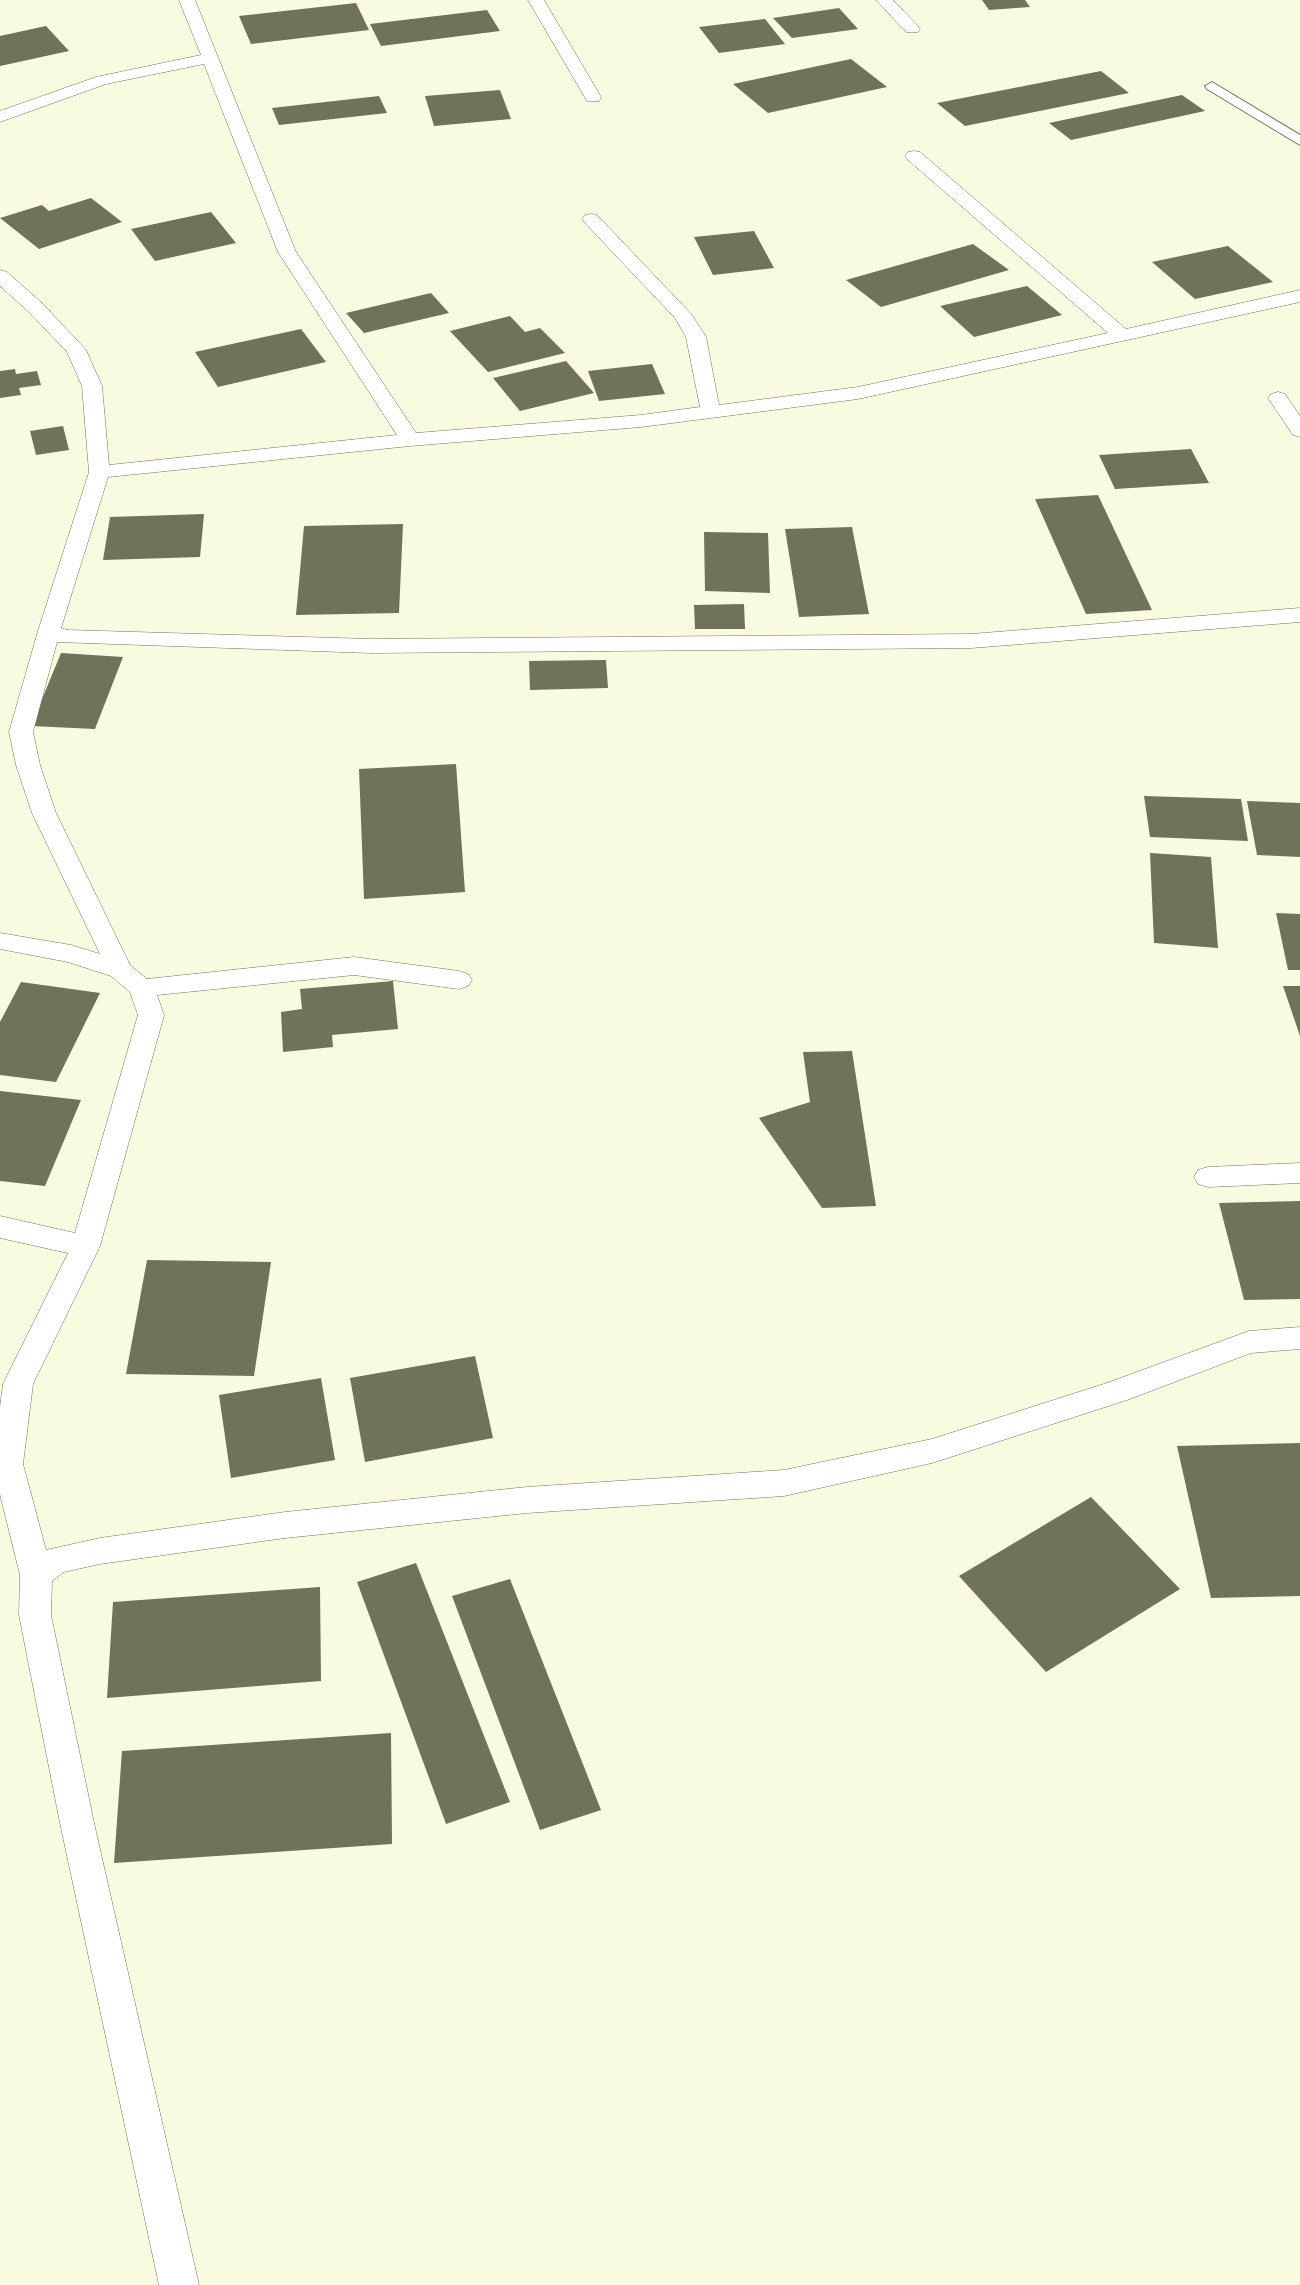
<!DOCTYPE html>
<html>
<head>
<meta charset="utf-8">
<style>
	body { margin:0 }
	canvas { display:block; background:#f8fbdf }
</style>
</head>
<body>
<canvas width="1300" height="2285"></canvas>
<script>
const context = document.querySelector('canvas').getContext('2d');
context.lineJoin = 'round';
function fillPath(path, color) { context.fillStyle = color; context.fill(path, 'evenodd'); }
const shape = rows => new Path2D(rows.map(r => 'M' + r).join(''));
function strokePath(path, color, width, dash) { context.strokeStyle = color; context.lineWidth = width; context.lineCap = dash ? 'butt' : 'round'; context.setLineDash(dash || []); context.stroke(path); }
fillPath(shape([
	[982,0,1025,0,1030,7,989,10],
	[356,3,369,30,251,44,239,16],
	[839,8,858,29,792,38,773,18],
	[487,10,500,31,381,46,370,24],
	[765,19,785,44,719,53,699,27],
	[46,26,69,51,0,66,0,36],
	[851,59,887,87,768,113,733,84],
	[1101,71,1129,93,965,126,937,103],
	[500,90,511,119,434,126,425,96],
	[1182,95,1205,111,1071,140,1049,123],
	[379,96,387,113,279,125,272,108],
	[91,198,122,222,39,249,0,218,42,205,49,211],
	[211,212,236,243,155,261,131,229],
	[754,231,774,268,713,275,694,237],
	[973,244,1009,270,881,307,846,280],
	[1228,246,1273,282,1195,299,1152,262],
	[1027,286,1062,315,974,337,940,306],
	[431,293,449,313,364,333,346,313],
	[510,316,525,332,540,328,565,353,488,372,450,331],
	[301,329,326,362,218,387,195,352],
	[566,361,594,393,520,411,493,378],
	[652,364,665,394,599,401,588,371],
	[15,369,16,374,37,371,41,385,19,388,21,395,0,398,0,371],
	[63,426,69,450,36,455,30,431],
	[1191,449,1209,483,1115,489,1099,455],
	[1098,495,1152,610,1086,614,1035,499],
	[204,514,200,557,103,560,110,517],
	[403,524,399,613,296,615,304,526],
	[852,527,869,614,799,617,785,529],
	[704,532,768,533,770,593,705,591],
	[744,604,745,629,695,629,694,605],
	[61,653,123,657,95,729,31,726],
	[606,660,608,688,530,690,529,661],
	[456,764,465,892,364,899,359,769],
	[1144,796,1241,799,1248,841,1150,837],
	[1247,801,1300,803,1300,857,1257,855],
	[1150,853,1211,857,1218,948,1154,943],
	[1276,913,1300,914,1300,970,1288,970],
	[393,981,398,1029,332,1035,333,1047,283,1052,281,1012,302,1009,300,989],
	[21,982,100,993,56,1082,0,1075,0,1022],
	[1283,986,1300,986,1300,1036],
	[852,1051,876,1206,822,1208,759,1118,810,1102,803,1052],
	[0,1091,81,1100,45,1186,0,1181],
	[1300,1201,1300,1299,1244,1300,1219,1203],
	[147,1260,271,1262,254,1376,126,1374],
	[475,1356,493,1438,365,1462,350,1378],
	[321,1378,335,1460,231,1478,219,1395],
	[1300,1443,1300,1596,1211,1598,1177,1446],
	[1091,1497,1180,1589,1046,1672,959,1576],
	[416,1563,510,1802,446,1824,357,1582],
	[510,1579,601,1810,540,1830,452,1596],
	[320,1587,321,1681,107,1698,113,1602],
	[391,1733,392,1844,114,1863,122,1751]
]), '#70725a');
const lane = shape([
	[1212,82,1300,135,1300,145,1207,89,1205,86,1212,82]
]);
const street = shape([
	[179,0,195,0,296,252,416,433,641,415,700,407,686,337,675,318,585,223,582,219,585,215,591,214,597,215,692,315,706,337,719,405,858,387,1108,333,908,160,905,156,908,152,914,151,920,152,1126,329,1300,290,1300,302,858,399,641,427,410,446,108,477,61,628,67,630,371,639,971,634,1300,608,1300,622,971,648,371,653,57,642,33,732,40,765,56,813,130,965,147,979,354,957,459,971,468,974,472,980,468,986,459,989,354,975,157,995,164,1015,100,1246,33,1384,23,1464,46,1550,100,1538,285,1512,527,1487,784,1470,932,1439,1107,1383,1249,1331,1300,1327,1300,1349,1251,1353,1127,1400,932,1463,784,1496,527,1513,285,1538,100,1564,64,1572,52,1581,51,1615,94,1823,199,2285,159,2285,60,1823,19,1615,20,1575,0,1494,0,1407,3,1384,68,1253,0,1238,0,1216,75,1233,138,1015,130,992,111,976,68,962,0,949,0,933,71,945,100,954,32,813,16,765,9,732,38,631,89,472,82,386,67,352,30,313,0,286,0,270,7,272,44,305,86,350,102,386,109,465,397,435,278,252,204,64,106,84,0,122,0,111,96,77,201,55,179,0],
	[528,0,544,0,601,97,599,101,587,101,528,0],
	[876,0,893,0,918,26,920,29,918,32,906,32,876,0],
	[1278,392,1285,394,1300,416,1300,437,1293,435,1268,398,1271,394,1278,392],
	[1300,1163,1300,1183,1208,1187,1198,1184,1194,1177,1198,1170,1208,1167,1300,1163]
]);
strokePath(lane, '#71735b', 2);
strokePath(street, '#71735b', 1);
fillPath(lane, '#fff');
fillPath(street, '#fff');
</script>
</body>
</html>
